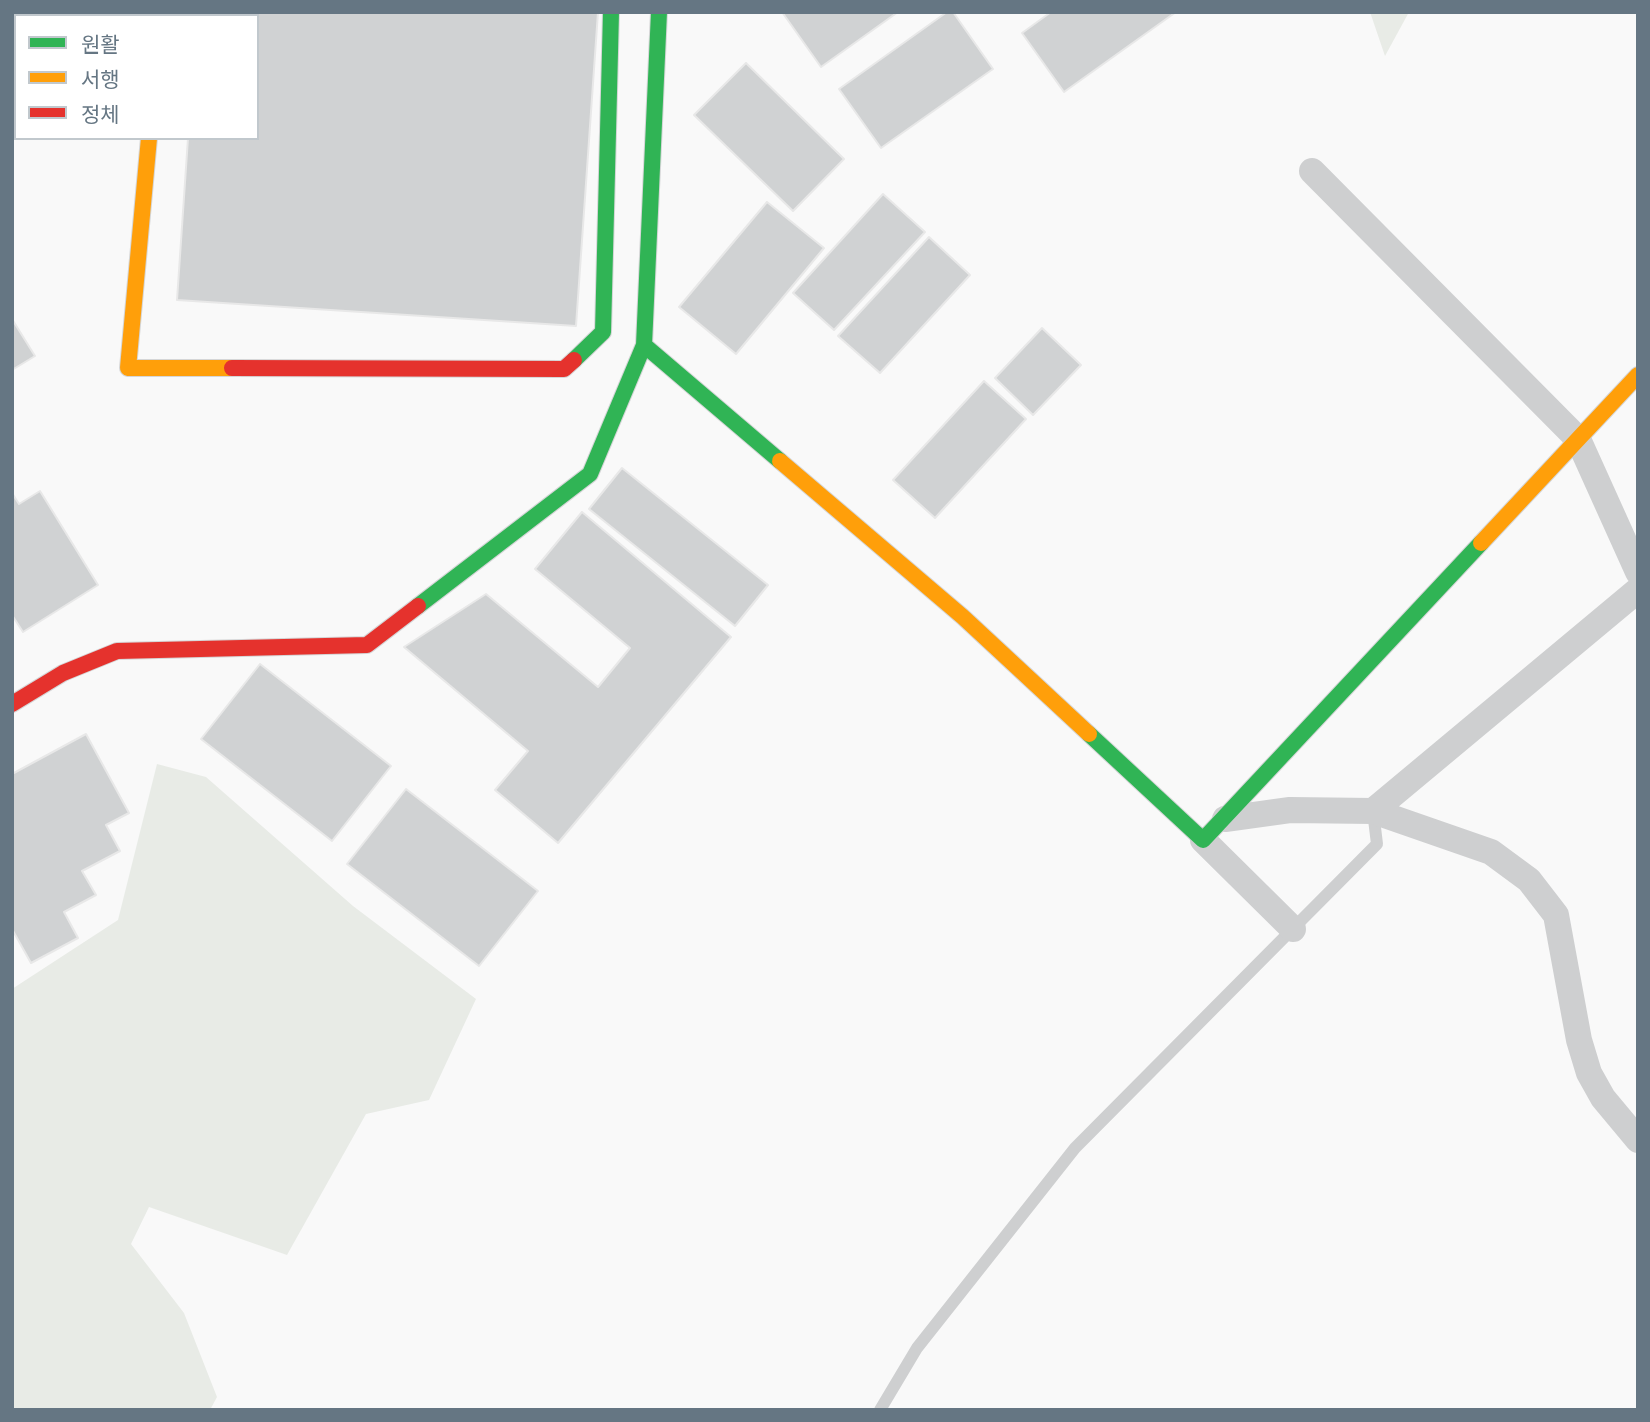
<!DOCTYPE html>
<html>
<head>
<meta charset="utf-8">
<style>
	body { margin:0 }
	#map { position:relative; width:1650px; height:1422px; overflow:hidden; background:#f9f9f9; font-family:"Alegreya Sans","Noto Sans KR",sans-serif }
	canvas { display:block }
	.frame { position:absolute; inset:0; border:14px solid #657683; pointer-events:none }
	.legend { position:absolute; left:14px; top:14px; width:245px; height:126px; box-sizing:border-box; background:#fff; border:2px solid #c1c8cd; margin:0; padding:9px 12px; list-style:none; font-size:21px; color:#657683 }
	.legend li { display:flex; align-items:center; gap:14px; height:35px }
	.legend b { width:35px; border:2px solid #c1c8cd }
</style>
</head>
<body>
<div id="map">
<canvas width="1650" height="1422"></canvas>
<div class="frame"></div>
<ul class="legend">
<li><b style="height:9px;background:#30b455"></b>원활</li>
<li><b style="height:9px;background:#ff9f0a"></b>서행</li>
<li><b style="height:9px;background:#e5322d"></b>정체</li>
</ul>
</div>
<script>
const context = document.querySelector('canvas').getContext('2d');
context.lineJoin = 'round';
function fillPath(path, color) { context.fillStyle = color; context.fill(path, 'evenodd'); }
const shape = rows => new Path2D(rows.map(r => 'M' + r).join(''));
function strokePath(path, color, width, dash) { context.strokeStyle = color; context.lineWidth = width; context.lineCap = dash ? 'butt' : 'round'; context.setLineDash(dash || []); context.stroke(path); }
fillPath(shape([
	[1370,12,1409,12,1385,56],
	[157,764,206,777,353,906,476,999,429,1100,366,1114,287,1255,149,1207,131,1244,184,1313,217,1397,210,1410,12,1410,12,989,118,920]
]), '#e8ebe6');
const building = shape([
	[196,12,598,12,576,326,177,300,188,138,257,138,257,16,196,16,196,12],
	[782,12,898,12,821,67,782,12],
	[947,12,953,12,993,69,881,148,839,89,947,12],
	[1051,12,1176,12,1064,92,1022,33,1051,12],
	[746,63,844,159,793,211,694,115,746,63],
	[883,194,925,232,834,330,793,293,883,194],
	[767,202,824,248,736,354,679,307,767,202],
	[929,237,970,275,880,373,838,336,929,237],
	[12,319,35,356,12,370,12,319],
	[1042,328,1081,365,1033,415,995,378,1042,328],
	[984,381,1026,419,935,518,893,480,984,381],
	[622,468,768,585,735,626,589,509,622,468],
	[40,491,98,585,23,632,12,615,12,493,19,504,40,491],
	[582,512,731,637,558,843,495,790,528,751,404,647,486,594,598,687,630,648,535,569,582,512],
	[260,664,391,766,332,841,201,739,260,664],
	[86,734,129,813,106,825,120,851,82,871,96,895,64,912,78,938,31,963,12,929,12,774,86,734],
	[406,789,538,891,479,966,347,864,406,789]
]);
fillPath(building, '#d0d2d3');
strokePath(building, '#e8e8e8', 2);
const fast = shape([
	[659,12,644,345,780,461],
	[574,360,603,332,611,12],
	[418,606,590,474,644,345],
	[1089,734,1203,840,1481,543]
]);
const slow = shape([
	[149,138,128,368,232,368],
	[780,461,963,617,1089,734],
	[1481,543,1638,375]
]);
const jam = shape([
	[232,368,564,369,574,360],
	[12,704,63,673,117,651,367,645,418,606]
]);
strokePath(fast, '#d5d6d7', 18);
strokePath(slow, '#d5d6d7', 18);
strokePath(jam, '#d5d6d7', 18);
strokePath(shape([
	[880,1410,917,1348,1075,1148,1377,844,1373,811]
]), '#cecfd0', 12);
strokePath(shape([
	[161,16,161,12],
	[1312,171,1578,439,1638,572],
	[1373,811,1491,852,1529,880,1556,915,1579,1040,1589,1073,1603,1098,1638,1140],
	[1225,819,1290,810,1373,811,1638,590],
	[1203,840,1293,929]
]), '#cecfd0', 26);
strokePath(fast, '#30b455', 16);
strokePath(slow, '#ff9f0a', 16);
strokePath(jam, '#e5322d', 16);
</script>
</body>
</html>
